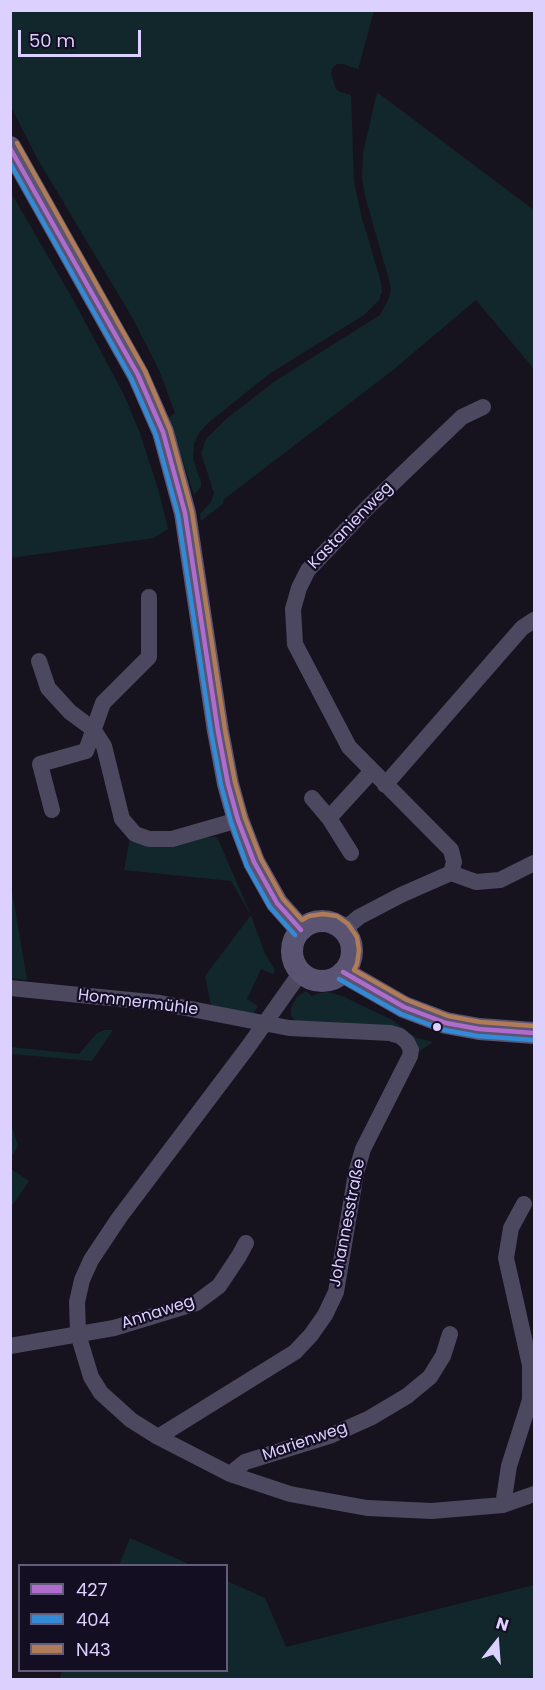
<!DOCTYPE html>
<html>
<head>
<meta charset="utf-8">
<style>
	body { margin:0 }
	#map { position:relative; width:545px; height:1690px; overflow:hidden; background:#16131e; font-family:Poppins,sans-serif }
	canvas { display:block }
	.frame { position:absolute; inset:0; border:12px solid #dcd0ff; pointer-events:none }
	.legend { position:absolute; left:18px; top:1564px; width:210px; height:108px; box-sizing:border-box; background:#140e23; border:2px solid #645c7b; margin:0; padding:8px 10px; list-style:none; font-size:18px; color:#dcd0ff }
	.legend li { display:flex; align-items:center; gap:12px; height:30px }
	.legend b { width:30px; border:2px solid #645c7b }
	.north { position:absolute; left:467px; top:1612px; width:60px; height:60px; -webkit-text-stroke:4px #140e23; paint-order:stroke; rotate:17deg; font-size:16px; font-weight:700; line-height:24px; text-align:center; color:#dcd0ff }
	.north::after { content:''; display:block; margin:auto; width:21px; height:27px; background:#dcd0ff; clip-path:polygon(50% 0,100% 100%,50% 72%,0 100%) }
	.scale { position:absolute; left:18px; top:30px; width:123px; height:27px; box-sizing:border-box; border:3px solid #dcd0ff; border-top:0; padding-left:8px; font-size:18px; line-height:21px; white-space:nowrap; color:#dcd0ff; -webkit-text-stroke:4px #140e23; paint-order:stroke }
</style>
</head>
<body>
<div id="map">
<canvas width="545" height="1690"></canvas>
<div class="frame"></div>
<ul class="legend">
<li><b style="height:8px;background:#b06ccc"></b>427</li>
<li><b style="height:8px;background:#338bd7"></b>404</li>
<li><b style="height:8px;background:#b07c57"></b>N43</li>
</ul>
<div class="north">N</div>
<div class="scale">50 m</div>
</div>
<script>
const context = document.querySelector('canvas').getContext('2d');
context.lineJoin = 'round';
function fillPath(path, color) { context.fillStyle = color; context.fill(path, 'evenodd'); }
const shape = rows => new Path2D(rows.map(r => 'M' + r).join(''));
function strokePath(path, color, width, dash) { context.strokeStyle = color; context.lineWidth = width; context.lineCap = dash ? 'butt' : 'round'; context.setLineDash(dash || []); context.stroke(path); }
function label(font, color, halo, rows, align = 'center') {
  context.font = font + ' Poppins,sans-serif'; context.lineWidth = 4.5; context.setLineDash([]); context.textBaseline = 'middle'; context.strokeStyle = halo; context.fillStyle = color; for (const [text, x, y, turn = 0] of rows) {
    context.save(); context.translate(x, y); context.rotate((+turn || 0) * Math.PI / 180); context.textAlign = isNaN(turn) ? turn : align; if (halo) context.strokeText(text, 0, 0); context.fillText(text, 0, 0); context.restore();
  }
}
fillPath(shape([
	[10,11,374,11,358,69,343,64,337,64,332,68,331,73,336,89,340,92,351,95,354,181,361,215,381,282,382,292,379,300,364,315,269,374,208,423,199,433,194,444,193,459,201,482,201,487,194,495,169,418,175,413,159,370,132,317,37,158,11,107],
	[377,92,534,210,534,369,476,300,393,370,223,500,224,503,201,521,200,514,211,502,214,493,201,453,206,439,226,419,275,381,380,315,389,298,391,290,389,280,365,196,362,178,363,153],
	[10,191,75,303,125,397,139,431,159,492,168,529,154,538,11,558],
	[217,837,251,915,265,954,275,970,273,974,261,969,247,999,258,1006,253,1015,211,1005,205,976,251,915,231,881,124,870,130,838],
	[10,885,11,885,27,980,11,978],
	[306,991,312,996,319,993,328,992,342,996,392,1020,417,1038,433,1042,417,1053,416,1047,296,1021,291,1016,291,1007,297,997],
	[105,1030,113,1030,92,1061,11,1054,11,1047,79,1054,97,1033],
	[10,1121,18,1146,11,1158,10,1158],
	[11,1169,29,1181,11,1207],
	[130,1538,191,1565,119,1565],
	[227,1581,265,1598,286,1647,534,1585,534,1679,60,1679,62,1671,226,1670]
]), '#12272b');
strokePath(shape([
	[39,661,48,688,70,712,93,729,104,746,122,819,135,834,149,839,172,839,238,820],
	[385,785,522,628,534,620],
	[312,798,329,818,351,853],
	[52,810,40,764,86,751,103,703,149,657,149,597],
	[329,818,372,771],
	[451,873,454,862,451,850,349,747,295,644,293,609,299,588,308,570,367,508,462,417,483,407],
	[343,930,359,917,401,895,451,873,476,882,500,880,534,863],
	[301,972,248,1047,119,1218,91,1260,82,1280,77,1302,78,1334,91,1377,101,1393,131,1420,158,1437,230,1474,290,1494,367,1508,432,1511,503,1505,534,1494],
	[10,988,160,1003,289,1028,390,1033,400,1036,407,1042,411,1050,410,1056,363,1149,356,1173,336,1292,325,1315,311,1335,295,1352,158,1437],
	[10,1346,114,1328,196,1303,219,1286,239,1256,246,1243],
	[230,1474,245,1462,332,1435,370,1418,407,1396,430,1377,443,1356,450,1334],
	[503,1505,509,1466,530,1400,530,1365,506,1258,511,1228,524,1204]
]), '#4c485f', 16);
strokePath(shape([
	[10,147,138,375,163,432,185,513,218,731,228,784,238,820,254,862,277,903,301,930],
	'292 951a30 30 0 1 1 60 0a30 30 0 1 1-60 0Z',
	[343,972,404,1007,446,1023,479,1029,534,1033]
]), '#5a5472', 22);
strokePath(shape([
	[10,148,138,375,163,432,185,513,218,731,228,784,238,820,254,862,277,903,301,930],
	[343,972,404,1007,446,1023,479,1029,534,1033]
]), '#b06ccc', 4.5);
strokePath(shape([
	[10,163,131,378,156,435,178,515,211,732,221,785,231,822,247,866,270,907,295,935],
	[339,979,401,1014,444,1030,478,1036,533,1040]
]), '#338bd7', 4.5);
strokePath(shape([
	[17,143,145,371,170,430,192,512,225,730,235,782,245,818,261,859,283,899,302,920,309,916,323,914,337,916,348,924,357,937,359,950,357,964,354,970,407,1000,448,1016,480,1022,534,1026]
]), '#b07c57', 4.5);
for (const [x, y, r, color] of [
	[437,1027,5,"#dcd0ff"]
]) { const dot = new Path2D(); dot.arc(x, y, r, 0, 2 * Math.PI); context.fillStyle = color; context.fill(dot); strokePath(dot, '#140e23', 2); }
label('16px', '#dcd0ff', '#140e23', [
	["Kastanienweg",351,526,-46],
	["Hommermühle",138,1003,7],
	["Johannesstraße",348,1223,-79],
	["Annaweg",158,1313,-18],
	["Marienweg",305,1442,-19]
]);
</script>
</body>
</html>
